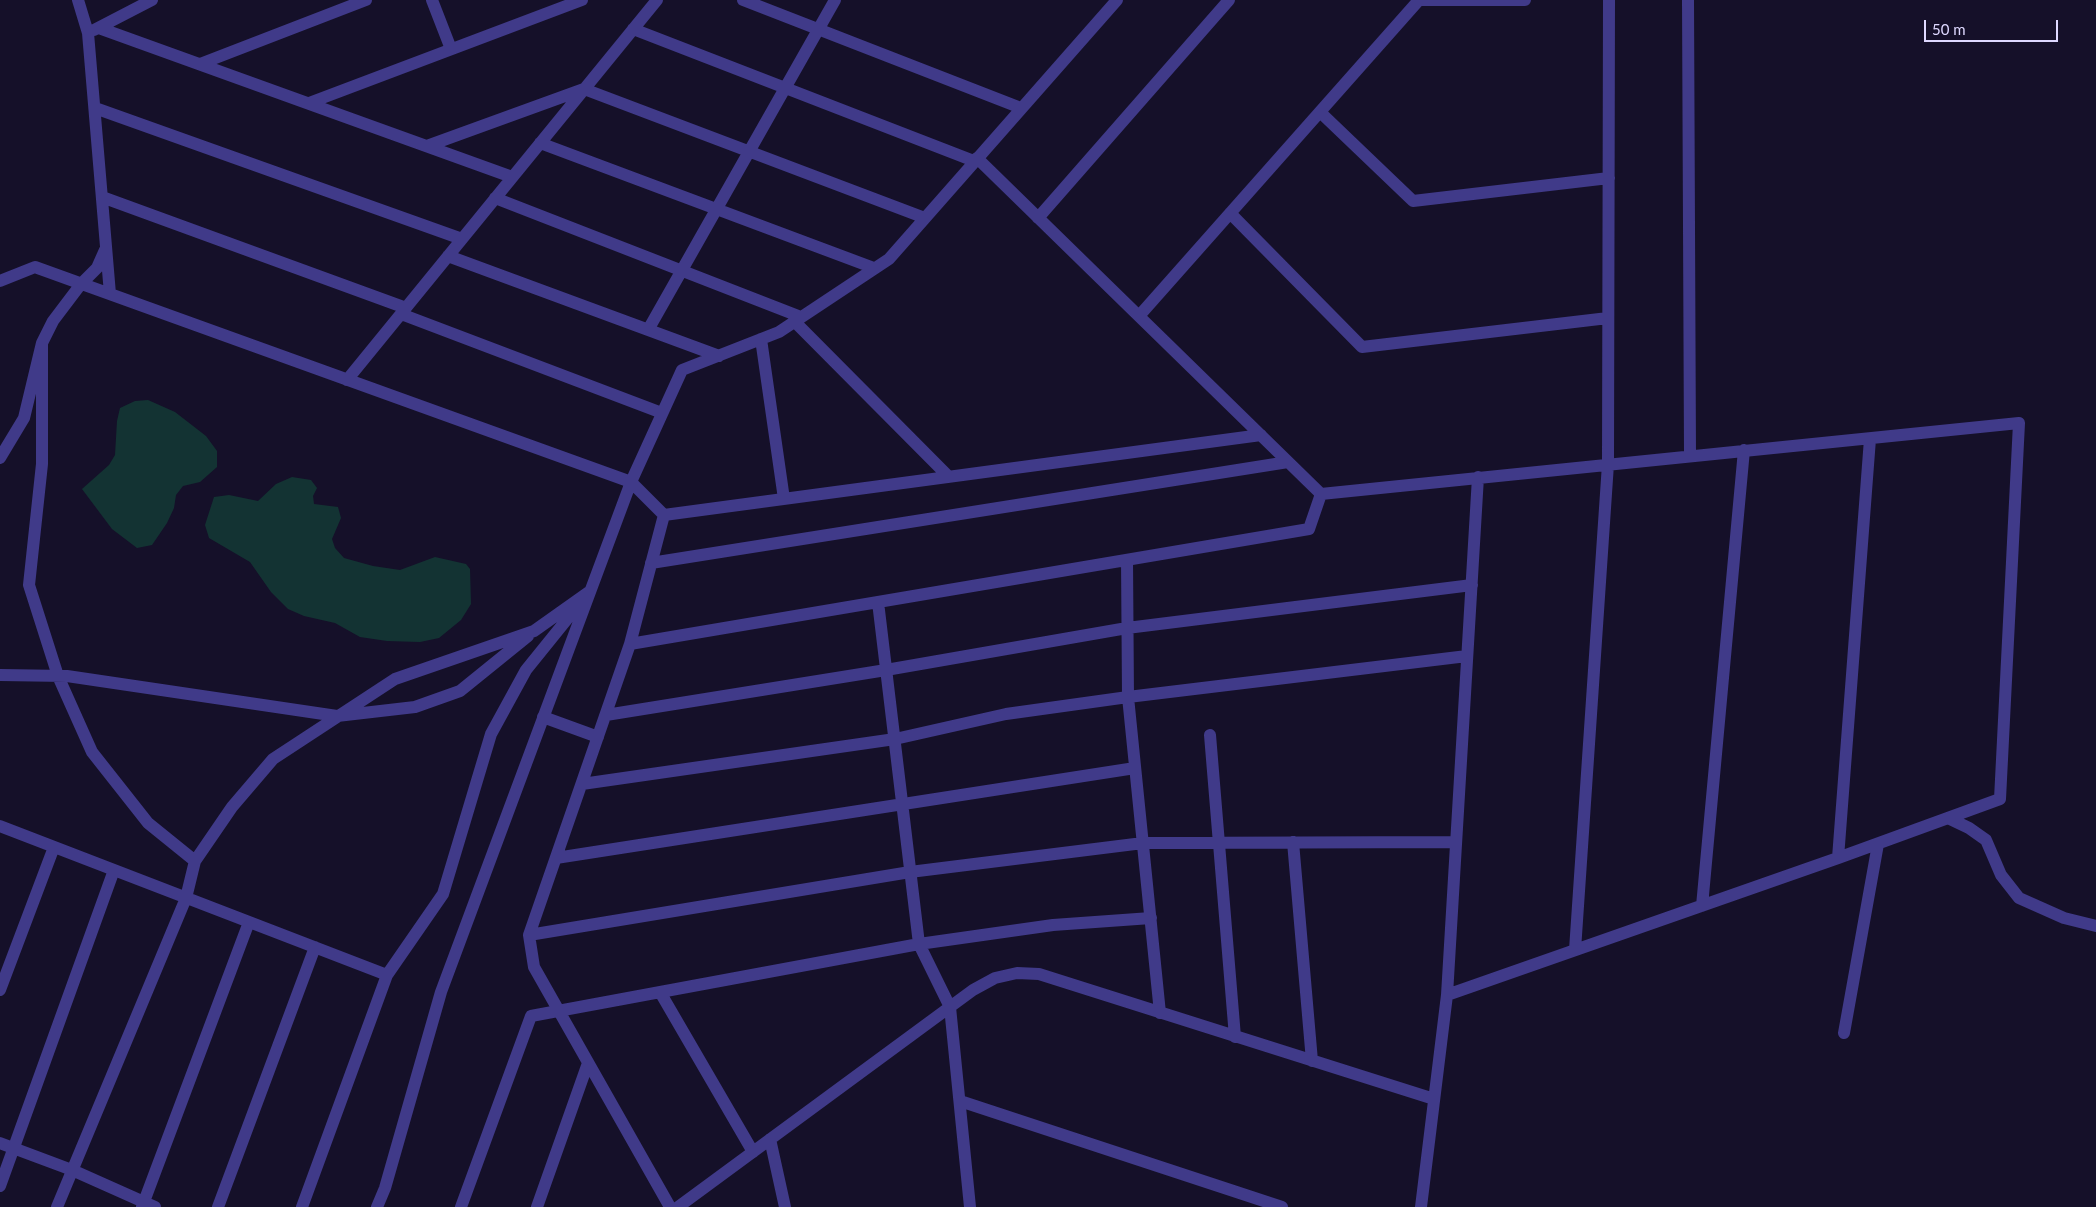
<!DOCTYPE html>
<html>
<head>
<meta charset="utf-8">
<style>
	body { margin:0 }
	#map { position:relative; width:2096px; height:1207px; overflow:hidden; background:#151029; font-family:Lato,sans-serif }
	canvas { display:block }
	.scale { position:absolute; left:1924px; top:20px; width:134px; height:22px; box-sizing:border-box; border:2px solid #ded8ff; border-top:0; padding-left:6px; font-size:15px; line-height:18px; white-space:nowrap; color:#ded8ff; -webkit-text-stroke:4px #151029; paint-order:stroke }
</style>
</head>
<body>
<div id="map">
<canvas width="2096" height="1207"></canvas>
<div class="scale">50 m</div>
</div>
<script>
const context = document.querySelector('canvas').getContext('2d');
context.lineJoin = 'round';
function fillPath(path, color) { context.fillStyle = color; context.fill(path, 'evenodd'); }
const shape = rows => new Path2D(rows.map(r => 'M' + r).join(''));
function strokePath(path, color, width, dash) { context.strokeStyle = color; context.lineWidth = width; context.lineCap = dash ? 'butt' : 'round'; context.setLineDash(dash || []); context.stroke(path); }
fillPath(shape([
	[148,400,175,412,206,436,217,451,217,467,200,482,183,486,176,495,174,508,167,523,152,545,137,548,112,529,82,489,109,465,115,455,117,421,120,408,135,401],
	[292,477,311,480,317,488,313,496,314,504,338,507,341,518,332,539,335,548,344,558,373,566,400,570,435,557,466,564,470,569,471,604,461,620,439,638,420,642,387,641,360,637,335,623,304,616,288,609,271,592,250,562,209,538,205,525,214,497,229,495,258,501,276,484]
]), '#133333');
strokePath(shape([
	[78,0,88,33,110,294],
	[432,0,451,49],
	[743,0,1021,108],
	[1417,0,1525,0],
	[1688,0,1690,455],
	[99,28,512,177],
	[633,29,974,161],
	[94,30,152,0],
	[200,64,366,0],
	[309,103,582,0],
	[95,108,462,239],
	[1320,112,1413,201,1609,178],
	[540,143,874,268],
	[427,146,584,89,925,218],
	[977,158,1321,494,2019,423,2000,799,1838,858,1447,995],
	[102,197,406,308],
	[495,198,801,317],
	[1230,213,1362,347,1608,318],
	[1038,218,1229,0],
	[448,256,719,356],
	[0,281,35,267,631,482,664,515,1261,435],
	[401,314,662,413],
	[1139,316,1419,0],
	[795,322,949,477],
	[648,330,835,0],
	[761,339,784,499],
	[42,343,42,464,29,585,58,676,92,752,148,823,195,861],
	[347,380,657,0],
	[0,458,24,418,42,343,53,321,81,284,97,268,105,250],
	[664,515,630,644,529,935,534,967,670,1207],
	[1127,560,1128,697,1160,1013],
	[651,563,1288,462],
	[878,602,919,944,950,1007,970,1207],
	[630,644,1309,529,1321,494],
	[0,675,67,676,337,716,415,707,460,691,528,636],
	[606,715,886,670,1127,628,1472,585],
	[543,717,598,737],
	[1210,735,1235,1037],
	[582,784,895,739,1006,714,1128,697,1467,656],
	[1948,818,1969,828,1986,840,2001,875,2019,898,2064,918,2096,926],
	[0,826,387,975],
	[1293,842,1312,1061],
	[556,858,1135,768],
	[1838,858,1870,439],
	[1702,906,1744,450],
	[529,935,910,872,1143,843,1456,842],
	[1575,950,1608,464,1609,0],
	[0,990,54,847],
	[660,992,753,1152],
	[1844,1033,1878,844],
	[960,1101,1282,1207],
	[770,1139,785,1207],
	[0,1143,72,1170,155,1207],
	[0,1186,114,870],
	[57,1207,186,898,195,861,232,807,273,759,395,679,534,631,589,592,526,670,491,734,443,894,387,975,302,1207],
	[142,1207,249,922],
	[218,1207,315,947],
	[377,1207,385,1188,441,992,631,482,682,370,779,332,889,259,1117,0],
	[461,1207,531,1016,919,944,1053,925,1151,918],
	[537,1207,588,1063],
	[678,1207,973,990,995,978,1017,973,1039,974,1434,1099],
	[1421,1207,1447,995,1478,477]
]), '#403a89', 12);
</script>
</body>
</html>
